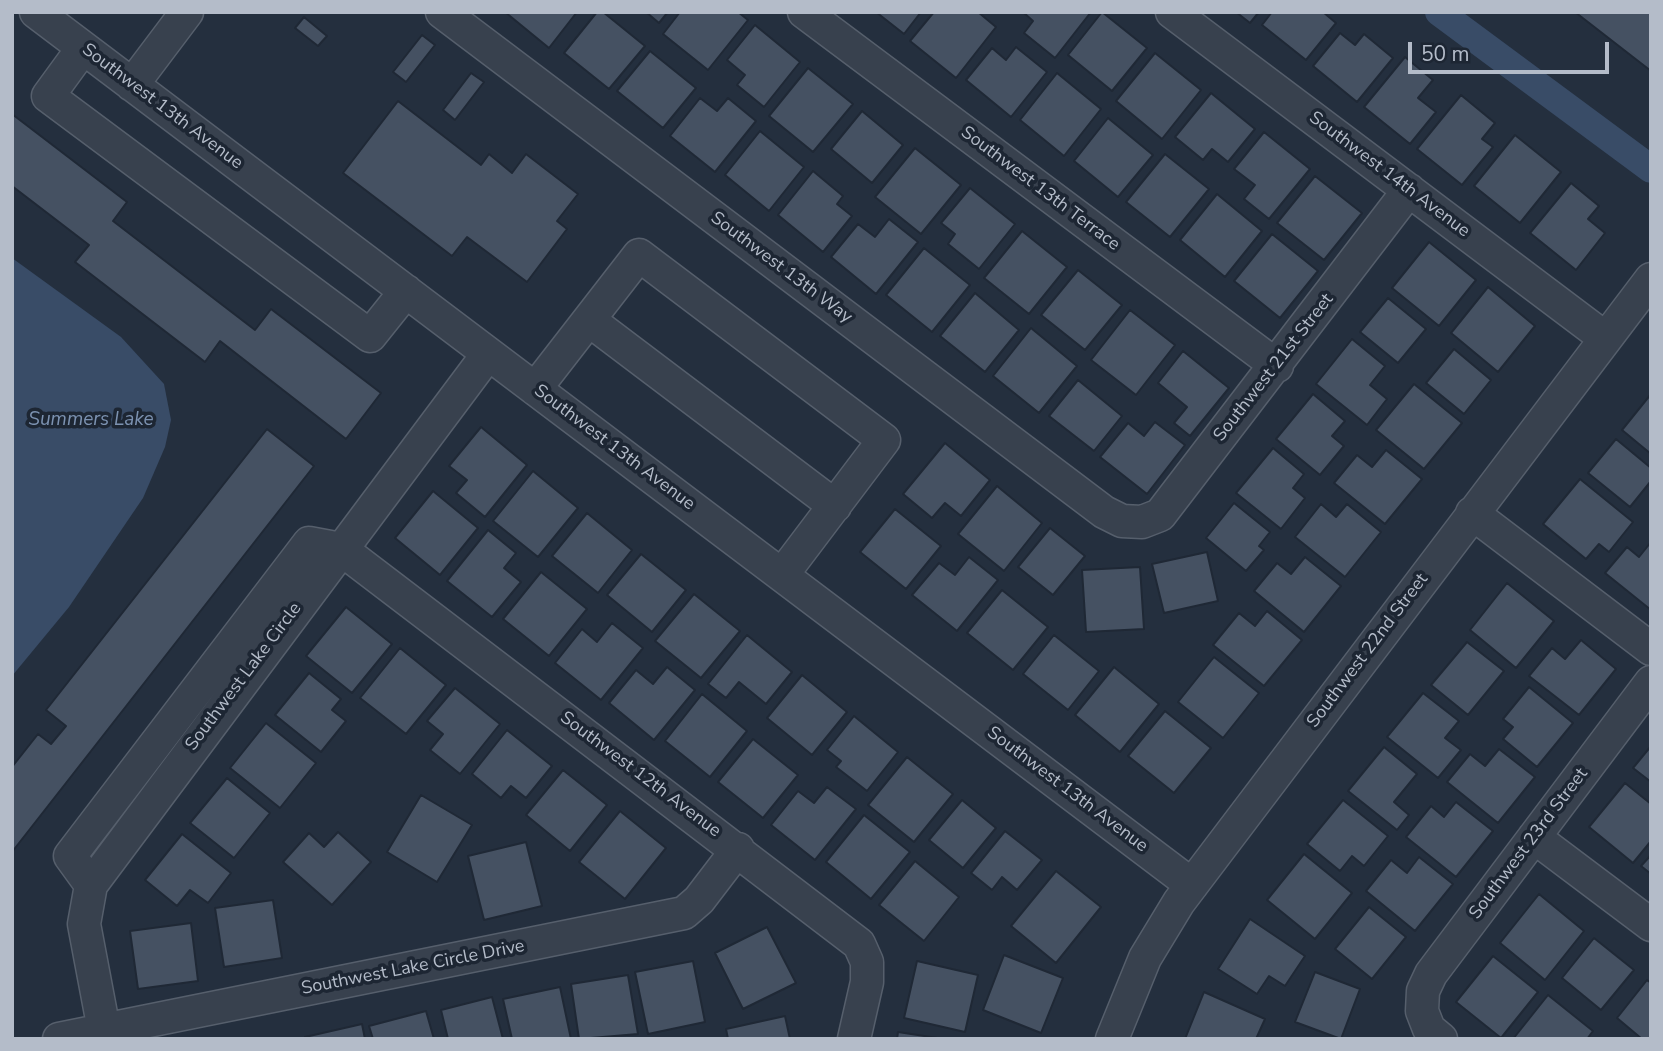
<!DOCTYPE html>
<html>
<head>
<meta charset="utf-8">
<style>
	body { margin:0 }
	#map { position:relative; width:1663px; height:1051px; overflow:hidden; background:#242f3e; font-family:"Nunito Sans",sans-serif }
	canvas { display:block }
	.frame { position:absolute; inset:0; border:14px solid #b4bcc9; pointer-events:none }
	.scale { position:absolute; left:1408px; top:42px; width:201px; height:32px; box-sizing:border-box; border:4px solid #b4bcc9; border-top:0; padding-left:9px; font-size:21px; line-height:24px; white-space:nowrap; color:#b4bcc9; -webkit-text-stroke:5px #1d2633; paint-order:stroke }
</style>
</head>
<body>
<div id="map">
<canvas width="1663" height="1051"></canvas>
<div class="frame"></div>
<div class="scale">50 m</div>
</div>
<script>
const context = document.querySelector('canvas').getContext('2d');
context.lineJoin = 'round';
function fillPath(path, color) { context.fillStyle = color; context.fill(path, 'evenodd'); }
const shape = rows => new Path2D(rows.map(r => 'M' + r).join(''));
function strokePath(path, color, width, dash) { context.strokeStyle = color; context.lineWidth = width; context.lineCap = dash ? 'butt' : 'round'; context.setLineDash(dash || []); context.stroke(path); }
function label(font, color, halo, rows, align = 'center') {
  context.font = font + ' "Nunito Sans",sans-serif'; context.lineWidth = 7; context.setLineDash([]); context.textBaseline = 'middle'; context.strokeStyle = halo; context.fillStyle = color; for (const [text, x, y, turn = 0] of rows) {
    context.save(); context.translate(x, y); context.rotate((+turn || 0) * Math.PI / 180); context.textAlign = isNaN(turn) ? turn : align; if (halo) context.strokeText(text, 0, 0); context.fillText(text, 0, 0); context.restore();
  }
}
fillPath(shape([
	[12,258,121,337,164,384,171,420,165,447,143,498,69,607,12,676]
]), '#394c67');
strokePath(shape([
	[1439,12,1651,169]
]), '#394c67', 28);
const building = shape([
	[505,12,577,12,549,48,505,12],
	[597,12,603,12,645,46,609,89,564,53,597,12],
	[646,12,668,12,659,23,646,12],
	[680,12,738,12,748,20,708,70,663,34,680,12],
	[876,12,921,12,904,34,876,12],
	[934,12,978,12,996,27,956,78,910,41,934,12],
	[1023,12,1091,12,1055,58,1024,33,1033,21,1023,12],
	[1102,12,1147,48,1112,91,1068,55,1102,12],
	[1236,12,1259,12,1250,23,1236,12],
	[1272,12,1323,12,1336,23,1306,60,1262,25,1272,12],
	[1575,12,1651,12,1651,71,1575,12],
	[304,17,327,36,318,46,295,28,304,17],
	[755,25,800,62,764,107,737,85,745,75,727,60,755,25],
	[1340,33,1355,45,1364,34,1393,58,1357,102,1313,66,1340,33],
	[422,35,435,45,406,82,393,72,422,35],
	[1016,47,1047,72,1011,117,966,80,992,48,1006,60,1016,47],
	[650,51,696,88,663,128,617,91,650,51],
	[1155,53,1201,90,1162,139,1116,101,1155,53],
	[1405,57,1433,80,1418,98,1436,112,1410,144,1364,107,1405,57],
	[808,68,853,104,813,152,769,116,808,68],
	[471,73,484,82,455,120,443,110,471,73],
	[1057,73,1101,109,1064,156,1020,120,1057,73],
	[1211,93,1255,129,1228,162,1212,149,1203,160,1175,137,1211,93],
	[1461,95,1495,123,1482,139,1493,147,1462,185,1417,149,1461,95],
	[700,98,717,111,728,98,756,121,715,172,670,136,700,98],
	[398,101,481,165,489,154,512,173,526,154,578,194,557,221,567,229,527,282,467,237,452,256,343,173,398,101],
	[862,111,903,145,872,183,831,149,862,111],
	[12,114,127,202,113,221,255,330,271,309,381,393,346,439,220,341,205,362,75,262,89,245,12,186,12,114],
	[1108,118,1153,155,1118,197,1074,161,1108,118],
	[760,131,804,167,769,211,725,175,760,131],
	[1264,132,1310,169,1269,219,1244,199,1255,185,1234,169,1264,132],
	[1515,135,1561,172,1520,223,1474,186,1515,135],
	[915,148,961,185,921,234,875,197,915,148],
	[1165,154,1209,189,1170,237,1126,202,1165,154],
	[813,171,843,196,837,204,852,216,823,252,778,215,813,171],
	[1315,176,1362,213,1324,260,1277,223,1315,176],
	[1571,183,1599,206,1588,219,1605,233,1576,270,1530,233,1571,183],
	[970,188,1015,224,979,269,948,244,955,234,941,223,970,188],
	[1217,194,1262,231,1225,277,1180,240,1217,194],
	[889,219,918,242,876,294,831,257,858,224,875,237,889,219],
	[1022,231,1067,267,1029,314,984,278,1022,231],
	[1272,234,1318,271,1280,318,1234,281,1272,234],
	[1429,242,1476,280,1439,326,1392,288,1429,242],
	[924,248,970,285,932,332,886,295,924,248],
	[1078,270,1122,305,1085,350,1041,315,1078,270],
	[1488,287,1535,326,1498,372,1451,333,1488,287],
	[975,293,1019,330,985,372,940,336,975,293],
	[1388,298,1426,329,1398,363,1360,332,1388,298],
	[1130,310,1175,345,1136,395,1091,360,1130,310],
	[1031,328,1077,366,1039,413,993,376,1031,328],
	[1352,339,1385,366,1370,385,1387,399,1367,425,1316,384,1352,339],
	[1454,349,1491,380,1464,414,1426,383,1454,349],
	[1183,351,1229,388,1190,436,1174,423,1187,407,1158,383,1183,351],
	[1078,380,1122,416,1094,451,1049,416,1078,380],
	[1414,384,1462,423,1424,469,1376,430,1414,384],
	[1313,394,1345,421,1332,436,1344,446,1320,475,1276,439,1313,394],
	[1651,394,1651,454,1622,430,1651,394],
	[1155,422,1185,445,1147,494,1100,457,1128,423,1144,436,1155,422],
	[481,427,527,465,485,517,456,493,467,480,449,466,481,427],
	[267,429,314,466,12,852,12,767,38,734,51,744,66,726,46,710,267,429],
	[1616,439,1651,468,1651,481,1630,507,1588,473,1616,439],
	[945,443,990,480,961,516,945,503,932,518,903,494,945,443],
	[1273,448,1304,474,1293,488,1305,498,1281,529,1236,493,1273,448],
	[1386,450,1422,479,1385,524,1334,483,1357,455,1372,467,1386,450],
	[533,471,578,508,538,557,493,521,533,471],
	[1580,479,1633,522,1609,552,1599,544,1586,559,1543,524,1580,479],
	[997,486,1042,523,1004,571,958,534,997,486],
	[433,491,478,528,440,575,395,538,433,491],
	[1234,503,1270,532,1259,546,1264,550,1246,571,1206,538,1234,503],
	[1321,504,1336,517,1347,504,1381,532,1345,577,1295,537,1321,504],
	[895,509,941,546,906,589,860,552,895,509],
	[587,513,632,550,598,593,552,556,587,513],
	[1050,528,1085,556,1053,595,1018,567,1050,528],
	[488,530,516,553,504,568,521,582,492,617,447,581,488,530],
	[1651,542,1651,610,1605,573,1627,547,1639,557,1651,542],
	[1207,552,1218,601,1164,613,1152,564,1207,552],
	[641,554,686,590,652,632,607,595,641,554],
	[969,557,998,580,957,631,912,595,939,563,955,575,969,557],
	[1305,557,1341,586,1304,632,1254,591,1277,563,1291,574,1305,557],
	[1140,567,1144,629,1086,632,1082,570,1140,567],
	[541,572,587,609,549,656,503,619,541,572],
	[1507,583,1554,621,1516,668,1470,630,1507,583],
	[1002,590,1048,627,1013,670,967,633,1002,590],
	[694,594,740,631,701,678,655,641,694,594],
	[346,607,392,644,352,693,306,656,346,607],
	[1267,611,1302,640,1264,686,1213,645,1239,613,1255,626,1267,611],
	[612,623,643,648,601,700,555,663,582,629,597,642,612,623],
	[747,635,792,672,766,704,739,682,726,698,708,684,747,635],
	[1054,635,1099,671,1068,710,1023,674,1054,635],
	[1581,640,1616,669,1579,715,1529,676,1552,648,1565,659,1581,640],
	[1467,642,1504,671,1468,715,1431,685,1467,642],
	[400,648,446,685,406,734,360,698,400,648],
	[1214,657,1259,693,1223,738,1178,702,1214,657],
	[667,667,695,690,654,740,609,703,636,670,653,684,667,667],
	[1114,667,1159,704,1120,752,1075,715,1114,667],
	[309,673,341,699,332,710,346,721,321,752,275,715,309,673],
	[802,675,847,712,812,755,767,718,802,675],
	[1529,687,1573,723,1537,767,1503,739,1513,727,1503,719,1529,687],
	[455,688,500,724,460,774,430,750,443,734,427,721,455,688],
	[1423,693,1459,721,1445,738,1461,750,1438,778,1387,737,1423,693],
	[702,694,747,731,710,777,665,741,702,694],
	[1165,711,1211,748,1174,793,1128,756,1165,711],
	[854,716,898,752,867,791,836,767,841,761,827,750,854,716],
	[266,723,316,763,280,808,230,768,266,723],
	[507,730,552,766,526,798,511,786,501,798,472,774,507,730],
	[753,739,798,775,763,818,718,782,753,739],
	[1651,746,1651,782,1633,768,1651,746],
	[1384,747,1417,774,1394,802,1409,815,1397,830,1348,791,1384,747],
	[1499,749,1535,777,1498,823,1447,782,1470,754,1485,766,1499,749],
	[907,757,953,794,914,842,868,805,907,757],
	[563,770,607,805,570,851,526,815,563,770],
	[227,778,270,813,234,858,190,823,227,778],
	[1625,783,1651,804,1651,841,1633,863,1589,827,1625,783],
	[827,787,856,809,815,860,771,825,798,791,814,803,827,787],
	[421,795,472,825,437,882,387,852,421,795],
	[962,800,996,828,963,868,929,840,962,800],
	[1343,800,1388,836,1364,866,1352,856,1340,871,1307,844,1343,800],
	[1456,802,1493,831,1456,877,1406,837,1431,806,1444,817,1456,802],
	[620,811,666,848,625,899,579,862,620,811],
	[864,815,910,852,871,899,826,862,864,815],
	[1005,831,1042,860,1017,890,1002,877,992,890,971,873,1005,831],
	[338,832,371,862,332,905,283,862,309,833,324,847,338,832],
	[182,834,231,873,208,903,190,890,177,906,145,880,182,834],
	[526,842,542,906,484,920,468,856,526,842],
	[1304,854,1352,893,1315,939,1267,900,1304,854],
	[1651,855,1651,874,1641,866,1651,855],
	[1419,857,1453,884,1415,931,1366,891,1391,860,1407,873,1419,857],
	[915,861,959,897,924,941,879,905,915,861],
	[1056,871,1101,907,1056,963,1011,926,1056,871],
	[1539,894,1584,931,1545,980,1500,943,1539,894],
	[273,900,282,958,224,967,215,908,273,900],
	[1369,907,1406,937,1372,979,1335,949,1369,907],
	[1250,919,1305,956,1285,986,1269,976,1257,994,1218,969,1250,919],
	[191,923,198,981,138,989,130,931,191,923],
	[767,927,796,983,743,1009,715,953,767,927],
	[1594,938,1634,970,1601,1010,1562,978,1594,938],
	[1004,955,1063,978,1041,1033,983,1010,1004,955],
	[1493,956,1538,992,1501,1038,1456,1002,1493,956],
	[693,961,705,1022,648,1034,635,972,693,961],
	[917,961,978,975,965,1032,904,1018,917,961],
	[1315,972,1360,989,1341,1039,1295,1022,1315,972],
	[628,975,638,1034,579,1039,571,984,628,975],
	[1647,980,1651,983,1651,1039,1642,1039,1617,1018,1647,980],
	[560,987,571,1039,512,1039,503,999,560,987],
	[1204,992,1265,1019,1256,1039,1185,1039,1204,992],
	[1548,995,1593,1031,1587,1039,1513,1039,1548,995],
	[492,997,503,1039,448,1039,441,1010,492,997],
	[426,1011,434,1039,373,1039,369,1026,426,1011],
	[785,1016,790,1039,728,1039,726,1029,785,1016],
	[362,1024,365,1039,306,1039,305,1037,362,1024],
	[898,1032,944,1039,897,1039,898,1032]
]);
fillPath(building, '#455162');
strokePath(building, '#1f2835', 2);
const minor = shape([
	[36,12,1192,885],
	[442,12,1104,512,1122,521,1142,522,1160,515,1409,190],
	[804,12,1277,366],
	[1172,12,1605,338],
	[83,48,48,96,370,336,406,291],
	[132,85,187,12],
	[589,320,835,506],
	[535,389,639,255,884,440,782,575],
	[1472,513,1651,649],
	[1534,837,1651,925],
	[91,885,70,856,309,543,341,549,859,944,867,962,867,982,854,1039],
	[104,1030,84,924,91,885,488,354],
	[59,1039,684,913,699,900,738,849],
	[1112,1039,1145,958,1179,902,1651,279],
	[1441,1039,1429,1029,1422,1011,1423,991,1431,974,1651,682]
]);
strokePath(minor, '#565f6c', 35);
strokePath(minor, '#38414e', 32);
label('18px', '#b4bcc9', '#1d2633', [
	["Southwest 13th Avenue",162,107,37],
	["Southwest 14th Avenue",1389,175,37],
	["Southwest 13th Terrace",1040,189,37],
	["Southwest 13th Way",781,268,37],
	["Southwest 21st Street",1274,368,-52],
	["Southwest 13th Avenue",614,448,37],
	["Southwest 22nd Street",1368,651,-53],
	["Southwest Lake Circle",244,677,-53],
	["Southwest 12th Avenue",640,775,37],
	["Southwest 13th Avenue",1067,790,37],
	["Southwest 23rd Street",1529,844,-53],
	["Southwest Lake Circle Drive",413,968,-11]
]);
label('italic 19px', '#7c92b1', '#1d2633', [
	["Summers Lake",91,420]
]);
</script>
</body>
</html>
